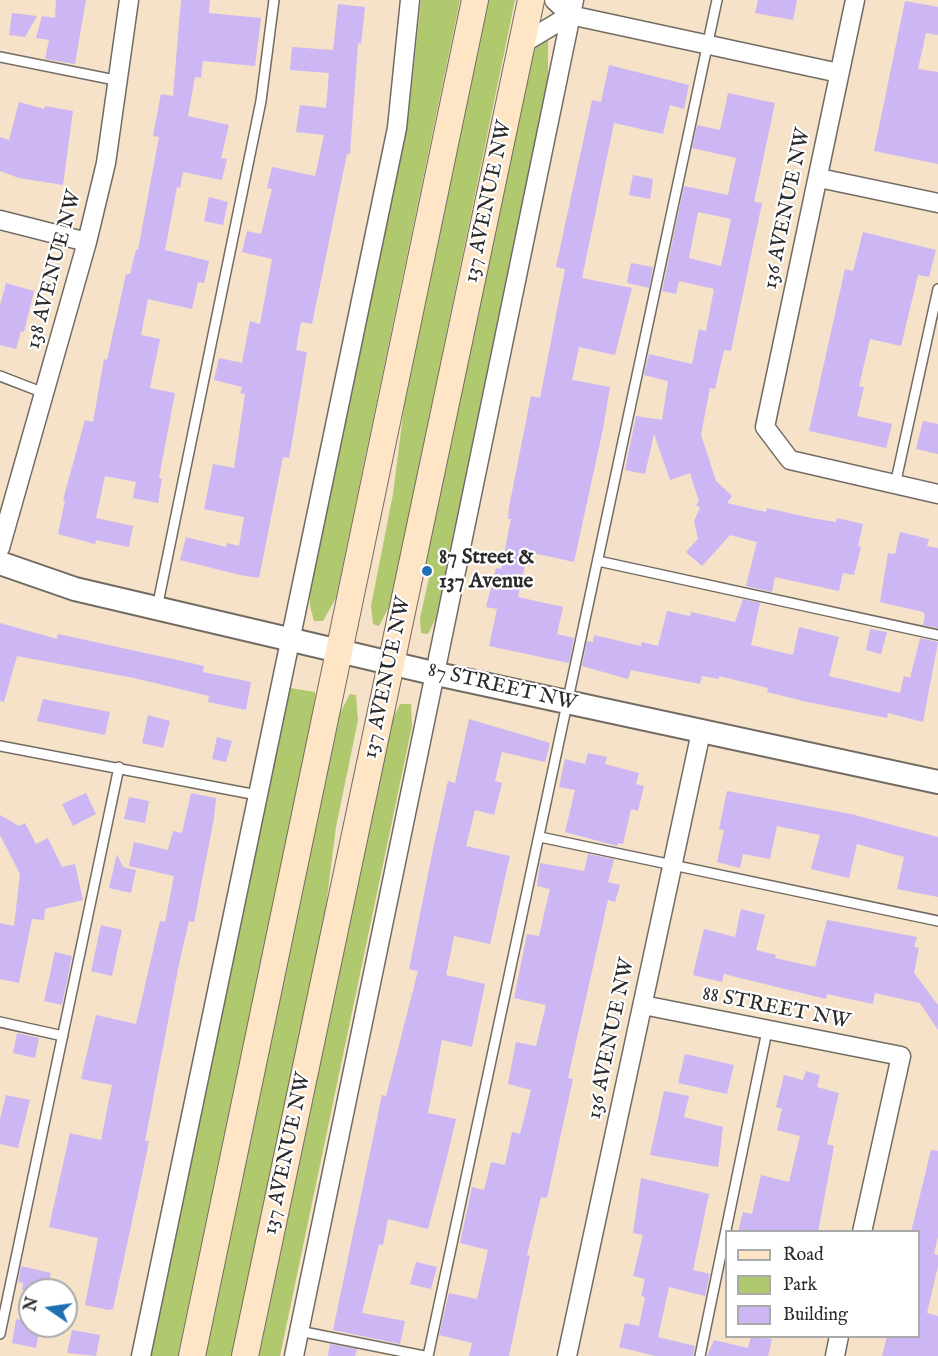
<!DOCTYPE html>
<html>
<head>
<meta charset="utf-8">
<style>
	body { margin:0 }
	#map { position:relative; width:938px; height:1356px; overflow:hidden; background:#f5e2c8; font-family:"IM FELL English",serif }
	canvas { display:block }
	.legend { position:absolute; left:725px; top:1230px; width:195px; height:108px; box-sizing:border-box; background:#fff; border:2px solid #aaa; margin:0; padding:8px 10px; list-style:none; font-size:18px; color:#2b2b2b }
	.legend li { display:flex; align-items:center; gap:12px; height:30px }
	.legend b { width:30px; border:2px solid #aaa }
	.north { position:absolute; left:18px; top:1278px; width:60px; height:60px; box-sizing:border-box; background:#fff; border:2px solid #aaa; border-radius:50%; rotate:283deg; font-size:16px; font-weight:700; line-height:24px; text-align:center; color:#2b2b2b }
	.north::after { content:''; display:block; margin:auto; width:21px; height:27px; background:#1f6fb2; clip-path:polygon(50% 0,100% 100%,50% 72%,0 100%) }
</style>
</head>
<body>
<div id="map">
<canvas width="938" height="1356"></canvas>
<ul class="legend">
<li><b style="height:8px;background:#fde5c5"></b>Road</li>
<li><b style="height:16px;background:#b0c96f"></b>Park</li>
<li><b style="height:16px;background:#ccb6f3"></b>Building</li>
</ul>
<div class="north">N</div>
</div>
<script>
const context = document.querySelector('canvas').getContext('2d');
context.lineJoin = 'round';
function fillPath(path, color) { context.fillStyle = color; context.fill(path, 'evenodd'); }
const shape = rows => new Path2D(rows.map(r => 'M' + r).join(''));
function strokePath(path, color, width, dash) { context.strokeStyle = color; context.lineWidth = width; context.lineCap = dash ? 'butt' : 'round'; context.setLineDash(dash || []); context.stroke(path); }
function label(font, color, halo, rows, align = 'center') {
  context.font = font + ' "IM FELL English",serif'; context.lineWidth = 4.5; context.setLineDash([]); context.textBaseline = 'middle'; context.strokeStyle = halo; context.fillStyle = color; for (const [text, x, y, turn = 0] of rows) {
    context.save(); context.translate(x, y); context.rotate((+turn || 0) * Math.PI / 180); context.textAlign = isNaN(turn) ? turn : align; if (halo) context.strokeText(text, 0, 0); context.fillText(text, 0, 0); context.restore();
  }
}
fillPath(shape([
	[421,0,460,0,336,598,323,621,314,621,310,606,310,594,408,120],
	[488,0,515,0,394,588,389,607,379,626,373,624,371,606,393,494,406,391],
	[541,40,548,41,548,76,440,597,435,620,428,634,421,633,420,618,430,573,424,571,530,57],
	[290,688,315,692,316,704,178,1356,151,1356],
	[350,694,356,695,358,720,336,827,322,937,234,1356,205,1356,338,717],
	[400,704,411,704,412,726,280,1356,259,1356,393,718]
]), '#b0c96f');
fillPath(shape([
	[56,0,86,0,75,64,45,59,49,40,36,38,42,16,55,18],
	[181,0,210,0,209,13,261,18,255,66,203,61,201,78,195,77,188,116,229,125,221,158,227,159,222,180,183,172,180,188,177,187,165,250,209,261,204,283,198,282,192,309,148,299,141,335,160,339,150,388,175,393,159,478,162,479,158,503,133,498,136,482,105,476,96,518,133,526,129,547,96,540,95,544,58,534,65,500,63,500,85,420,93,422,104,359,107,360,126,274,130,274,136,250,138,250,159,137,153,136,161,94,173,96],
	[758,0,797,0,793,20,755,13],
	[905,1,938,7,938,35,926,33,918,69,938,72,938,164,874,151],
	[338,4,365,7,361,44,358,43,350,154,347,154,312,324,301,322,296,350,307,352,293,436,289,458,283,457,259,578,240,575,180,560,186,537,226,547,227,543,239,546,244,517,204,509,213,464,234,468,245,394,240,393,242,387,214,380,219,358,242,363,250,321,260,324,272,259,242,252,247,231,261,234,272,189,267,188,272,167,315,176,324,135,296,132,300,105,326,108,329,73,290,70,292,47,333,50],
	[12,13,37,16,25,37,9,35],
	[609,65,689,85,684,109,670,105,663,134,614,123,582,278,632,288,615,355,579,347,572,380,610,387,603,429,574,562,533,553,530,566,525,565,518,597,563,607,557,634,574,638,569,663,489,646,497,609,486,607,496,568,501,569,511,519,508,519,509,507,531,396,540,398,565,269,556,267,592,100,601,102],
	[728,93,775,103,754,202,762,203,731,351,724,350,715,389,710,388,701,435,716,481,732,496,727,503,766,512,767,508,811,518,836,522,837,518,863,524,858,546,861,547,854,575,843,573,839,591,775,577,772,592,746,586,757,542,730,535,702,566,686,552,698,539,694,521,700,508,696,505,699,501,690,473,670,480,654,434,645,474,625,470,636,416,662,420,668,381,644,375,649,354,692,364,699,329,706,331,714,289,679,281,676,294,662,291,684,186,728,195,736,158,692,148,697,125,720,130],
	[698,212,731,219,721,266,689,258],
	[19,102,44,109,45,106,73,111,63,185,19,178,0,171,0,137,9,140],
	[633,175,653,179,650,199,629,195],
	[209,197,228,202,223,225,204,221],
	[863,232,936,250,929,277,918,275,901,346,870,339,859,386,864,387,857,416,892,424,886,448,809,431,845,269,853,271],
	[631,263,653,267,649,288,627,283],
	[6,283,34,291,24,332,21,331,16,349,0,345,0,306],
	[923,421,938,424,938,454,916,449],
	[900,532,929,539,927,546,938,548,938,628,923,625,925,615,923,612,880,602,888,553,895,554],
	[743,599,760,603,751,645,793,655,799,627,839,637,829,676,900,693,904,676,910,678,920,638,938,642,923,722,888,713,887,718,803,701,767,692,768,688,719,676,719,679,702,676,700,684,631,670,628,679,582,666,587,641,593,642,594,635,641,646,642,642,658,646,667,611,690,616,691,612,735,622],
	[0,623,57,639,58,634,182,661,204,666,203,672,251,682,246,710,208,702,209,696,134,678,17,656,4,702,0,701],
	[870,629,887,632,881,654,866,650],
	[43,699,110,712,105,735,37,721],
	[148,715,170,721,163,748,142,743],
	[469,719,550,743,545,762,502,752,495,781,502,783,494,815,475,810,466,846,510,856,490,944,454,936,446,975,485,984,472,1047,442,1040,428,1113,456,1119,447,1157,428,1229,388,1219,383,1245,379,1244,362,1313,405,1321,400,1344,333,1330,382,1095,386,1096,418,971,409,969,433,849,448,781,455,783],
	[217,737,232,741,226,762,212,759],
	[588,753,607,757,605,764,639,773,636,784,644,786,638,811,631,809,623,844,618,843,617,846,565,832,575,790,559,787,565,759,585,764],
	[727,791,851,814,938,837,938,897,897,889,904,857,857,844,849,878,811,869,820,835,777,826,770,859,743,854,740,868,717,862,724,830,719,829],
	[86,793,96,814,73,826,62,804],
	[191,793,216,798,214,818,194,922,189,921,179,964,145,1141,149,1141,141,1180,113,1309,109,1310,85,1305,98,1238,49,1227,70,1133,101,1140,112,1085,81,1079,96,1015,136,1024,160,921,165,922,174,876,129,866,134,842,168,850,173,831,182,833],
	[129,797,149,801,145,823,124,819],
	[0,815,19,826,25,823,36,844,48,838,62,867,75,864,83,900,45,909,44,920,32,919,19,983,0,979,0,923,14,926,20,874,0,835],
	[117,854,123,867,136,870,131,893,109,888],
	[588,854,614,859,608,882,620,885,615,902,608,900,568,1078,573,1079,547,1198,541,1197,527,1255,530,1256,509,1356,469,1356,472,1343,439,1335,449,1293,477,1299,488,1250,460,1243,472,1187,484,1190,491,1162,505,1165,512,1132,520,1134,531,1090,508,1084,516,1042,536,1046,546,1005,514,998,527,934,539,936,550,889,537,886,540,863,584,871],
	[741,909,765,915,756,950,776,955,775,958,815,967,827,920,917,937,914,947,919,948,914,973,938,1005,938,1030,920,1003,875,993,873,1004,827,994,826,999,724,974,722,982,693,975,704,929,735,937],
	[101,925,122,930,112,976,91,971],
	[55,952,72,956,62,1005,44,1001],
	[17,1033,39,1038,35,1058,13,1053],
	[685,1054,734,1065,727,1094,678,1083],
	[806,1071,820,1075,817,1087,839,1093,827,1144,834,1146,818,1232,738,1232,743,1212,752,1214,761,1175,789,1182,800,1136,777,1130,782,1109,776,1107,784,1075,803,1080],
	[664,1091,689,1096,684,1117,723,1127,718,1167,650,1155],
	[6,1095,30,1100,18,1148,0,1144,0,1119],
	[931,1150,938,1151,938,1236,934,1254,938,1255,938,1266,927,1313,938,1316,938,1356,882,1356,887,1336,918,1336,918,1232,911,1232],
	[641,1178,709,1194,693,1270,710,1274,705,1296,669,1287,658,1337,695,1346,693,1356,655,1356,619,1347,625,1323,639,1326,645,1297,641,1296,645,1279,633,1276,643,1235,633,1233],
	[416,1262,437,1267,431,1289,410,1284],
	[21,1266,51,1273,47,1290,22,1290,23,1283,18,1282],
	[16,1319,30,1322,30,1326,40,1326,36,1348,12,1343],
	[72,1330,100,1335,96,1356,67,1353],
	[751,1336,772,1339,768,1356,707,1356,714,1340,748,1348],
	[330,1344,357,1349,355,1356,328,1356]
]), '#ccb6f3');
const service = shape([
	[0,57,120,81],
	[0,376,44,393],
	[895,485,938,289],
	[598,561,938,635],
	[157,608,261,101,274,0],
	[0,746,257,795],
	[540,837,938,921],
	[0,1022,63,1036],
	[299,1331,424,1356],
	[0,1334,119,767],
	[428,1356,717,0],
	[700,1356,767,1031]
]);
const minor = shape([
	[554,0,570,15,839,73],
	[855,0,765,427,790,460,938,494],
	[522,44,570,15],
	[819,178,938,203],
	[0,220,87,242],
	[0,548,87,242,106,163,129,0],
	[643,1005,901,1056,862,1232],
	[141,1356,397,128,410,0],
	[294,1356,574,0],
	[567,1356,701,732],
	[835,1356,839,1336]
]);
const tertiary = shape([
	[0,563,75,589,437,674,938,782]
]);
const secondary = shape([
	[192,1356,475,0],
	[245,1356,531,0]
]);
strokePath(service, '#726b62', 12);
strokePath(minor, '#726b62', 21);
strokePath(tertiary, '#726b62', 26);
strokePath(secondary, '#726b62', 28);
strokePath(service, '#fff', 9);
strokePath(minor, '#fff', 18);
strokePath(tertiary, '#fff', 22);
strokePath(secondary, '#fde5c5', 26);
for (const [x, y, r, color] of [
	[427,571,6,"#1f6fb2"]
]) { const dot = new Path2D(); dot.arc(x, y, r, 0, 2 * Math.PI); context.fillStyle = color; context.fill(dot); strokePath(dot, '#fff', 2); }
label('21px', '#2b2b2b', '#fff', [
	["137 AVENUE NW",489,202,-78],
	["136 AVENUE NW",788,209,-78],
	["138 AVENUE NW",55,270,-75],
	["137 AVENUE NW",388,678,-78],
	["87 STREET NW",502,688,13],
	["88 STREET NW",776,1009,11],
	["136 AVENUE NW",612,1039,-78],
	["137 AVENUE NW",288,1154,-78]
]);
label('bold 21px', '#2b2b2b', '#fff', [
	["87 Street &",439,559],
	["137 Avenue",439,583]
], 'left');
</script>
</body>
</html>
